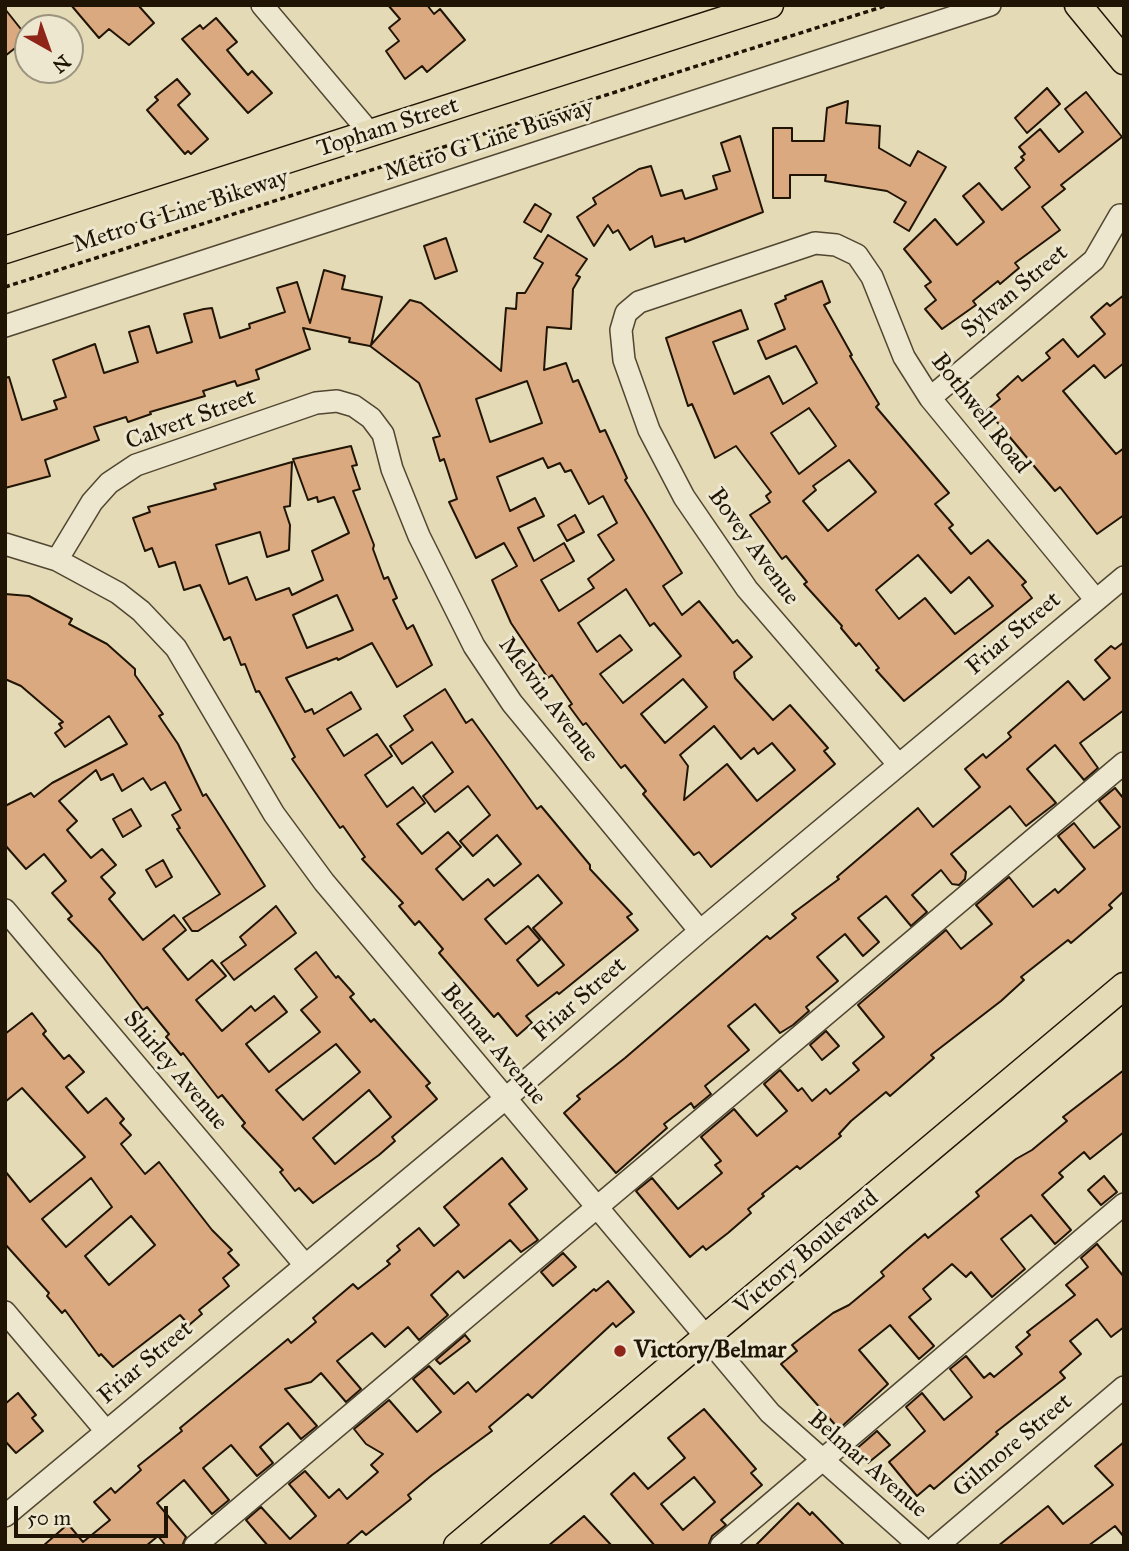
<!DOCTYPE html>
<html>
<head>
<meta charset="utf-8">
<style>
	body { margin:0 }
	#map { position:relative; width:1129px; height:1551px; overflow:hidden; background:#e4dab6; font-family:"IM FELL Great Primer",serif }
	canvas { display:block }
	.frame { position:absolute; inset:0; border:7px solid #201405; pointer-events:none }
	.north { position:absolute; left:14px; top:14px; width:70px; height:70px; box-sizing:border-box; background:#ede7d0; border:2px solid #9b937f; border-radius:50%; rotate:140deg; font-size:19px; font-weight:700; line-height:28px; text-align:center; color:#201405 }
	.north::after { content:''; display:block; margin:auto; width:24px; height:32px; background:#8f2418; clip-path:polygon(50% 0,100% 100%,50% 72%,0 100%) }
	.scale { position:absolute; left:14px; top:1506px; width:154px; height:32px; box-sizing:border-box; border:4px solid #201405; border-top:0; padding-left:9px; font-size:21px; line-height:24px; white-space:nowrap; color:#201405; -webkit-text-stroke:5px #ede7d0; paint-order:stroke }
</style>
</head>
<body>
<div id="map">
<canvas width="1129" height="1551"></canvas>
<div class="frame"></div>
<div class="north">N</div>
<div class="scale">50 m</div>
</div>
<script>
const context = document.querySelector('canvas').getContext('2d');
context.lineJoin = 'round';
function fillPath(path, color) { context.fillStyle = color; context.fill(path, 'evenodd'); }
const shape = rows => new Path2D(rows.map(r => 'M' + r).join(''));
function strokePath(path, color, width, dash) { context.strokeStyle = color; context.lineWidth = width; context.lineCap = dash ? 'butt' : 'round'; context.setLineDash(dash || []); context.stroke(path); }
function label(font, color, halo, rows, align = 'center') {
  context.font = font + ' "IM FELL Great Primer",serif'; context.lineWidth = 6; context.setLineDash([]); context.textBaseline = 'middle'; context.strokeStyle = halo; context.fillStyle = color; for (const [text, x, y, turn = 0] of rows) {
    context.save(); context.translate(x, y); context.rotate((+turn || 0) * Math.PI / 180); context.textAlign = isNaN(turn) ? turn : align; if (halo) context.strokeText(text, 0, 0); context.fillText(text, 0, 0); context.restore();
  }
}
const building = shape([
	[71,5,138,5,154,23,129,45,109,29,99,38,71,5],
	[388,5,427,5,434,14,440,9,465,40,427,72,422,66,405,79,386,51,399,41,389,28,400,19,388,5],
	[5,9,28,38,5,56,5,9],
	[216,18,237,42,227,50,248,75,252,71,272,93,248,113,182,39,200,25,203,29,216,18],
	[177,79,190,94,178,105,208,139,191,154,188,151,185,154,147,110,158,100,155,97,177,79],
	[1047,88,1060,104,1027,133,1015,118,1047,88],
	[1086,92,1122,137,1061,185,1065,189,1042,207,1060,230,1015,263,1019,268,1000,284,998,281,973,301,976,305,942,329,925,309,936,300,925,286,931,282,904,249,935,219,957,245,984,222,963,196,979,183,1002,210,1030,187,1015,168,1024,160,1021,157,1025,154,1019,147,1040,129,1059,152,1083,132,1065,109,1086,92],
	[848,101,846,123,880,126,879,148,910,166,918,151,946,167,909,231,894,222,906,202,887,191,825,181,826,175,790,175,790,198,773,198,773,128,792,128,792,141,824,141,827,108,848,101],
	[740,136,763,212,685,242,684,238,655,247,652,236,630,250,618,230,613,233,608,225,594,246,577,217,596,204,593,198,639,169,651,166,661,196,682,190,685,199,717,189,713,176,730,171,721,143,740,136],
	[535,204,551,214,541,232,524,222,535,204],
	[548,235,587,259,576,275,580,277,573,289,571,329,547,327,544,370,566,363,573,382,578,380,600,432,605,430,627,478,625,480,682,573,663,586,682,615,699,601,733,643,737,640,752,657,734,672,735,678,773,720,790,705,828,748,824,751,835,764,711,867,699,852,694,855,643,794,646,791,625,765,621,768,586,723,583,725,569,706,572,704,552,675,548,678,511,623,492,580,517,566,504,543,476,558,449,502,457,499,444,459,440,461,433,438,440,436,419,383,370,346,349,342,350,338,303,328,310,349,256,370,259,379,237,386,235,381,203,391,205,396,150,412,151,414,128,422,126,417,94,427,99,440,45,460,50,476,5,488,5,378,9,377,22,420,57,409,54,401,66,397,53,360,95,344,104,373,138,362,129,332,149,326,157,353,192,342,184,314,204,309,212,308,220,338,250,328,249,324,285,312,277,288,297,282,310,323,324,270,345,276,342,289,382,297,371,345,410,300,421,303,501,371,506,308,516,309,517,293,525,293,543,263,534,258,548,235],
	[527,381,542,423,490,442,476,399,527,381],
	[543,458,548,468,560,463,565,472,571,470,589,504,603,496,617,523,598,535,614,560,588,579,594,588,559,611,541,580,574,561,564,543,534,561,518,528,544,516,535,498,510,511,497,477,543,458],
	[626,589,650,626,654,623,681,656,623,703,600,674,632,650,620,635,597,652,578,623,626,589],
	[683,679,707,707,665,743,641,714,683,679],
	[714,726,741,759,754,748,758,754,772,743,795,770,757,801,727,764,684,800,688,766,680,755,714,726],
	[446,238,457,271,435,279,424,246,446,238],
	[822,281,830,302,824,305,852,355,850,356,879,404,876,407,949,493,935,504,953,525,949,528,971,554,988,540,1026,582,1022,585,1032,598,904,701,876,670,879,668,859,643,856,646,841,628,842,626,804,584,807,582,786,556,782,559,750,515,770,502,766,496,771,492,736,446,715,458,692,404,688,406,666,338,741,310,748,329,713,342,734,394,769,376,783,404,817,383,796,346,766,359,758,341,785,329,775,304,786,299,785,296,822,281],
	[809,408,836,446,799,474,771,433,809,408],
	[849,460,876,492,828,531,803,501,816,490,813,486,849,460],
	[918,555,951,593,969,577,993,606,955,634,925,598,899,619,876,590,918,555],
	[1124,295,1124,363,1105,378,1094,365,1063,391,1116,454,1124,448,1124,515,1097,534,1060,487,1055,491,987,410,1000,399,997,395,1018,376,1022,381,1050,358,1046,353,1063,339,1078,357,1105,334,1091,317,1107,303,1110,306,1124,295],
	[351,446,357,465,352,466,360,489,353,491,374,545,373,549,384,579,388,577,397,598,393,600,407,629,413,625,432,665,397,687,372,643,338,660,337,658,286,678,305,712,312,709,314,714,351,692,361,709,327,729,344,756,377,734,392,756,365,775,387,807,413,787,425,803,397,824,422,854,448,832,461,847,436,869,463,900,488,879,494,886,521,864,497,835,473,856,460,841,490,815,468,786,435,812,423,796,453,772,432,742,402,764,390,746,413,730,404,716,445,689,466,723,472,719,537,809,541,806,590,865,590,869,632,914,627,917,638,930,559,994,557,992,526,1016,532,1023,517,1036,498,1013,494,1017,439,953,443,949,419,921,415,925,399,906,403,903,362,859,365,857,343,826,340,828,292,759,295,757,259,691,256,692,245,664,241,665,230,637,224,640,200,585,184,590,175,562,159,567,152,548,145,551,133,518,150,512,148,507,216,489,214,484,292,462,290,506,284,507,290,525,289,550,267,557,260,532,216,545,229,584,247,577,256,600,289,588,292,595,323,580,312,551,349,533,334,497,318,502,317,497,308,500,293,459,351,446],
	[337,595,353,630,307,648,293,615,337,595],
	[538,875,562,903,533,928,564,965,538,986,517,960,540,940,528,926,506,944,485,919,538,875],
	[575,515,584,532,567,541,558,525,575,515],
	[5,594,29,596,72,619,69,624,107,644,135,669,135,675,163,714,159,716,178,744,203,796,206,794,265,886,198,931,192,931,183,918,220,894,177,829,180,828,172,815,181,810,165,782,151,790,143,778,122,791,113,774,101,780,96,770,59,801,77,821,67,830,91,858,102,849,116,865,101,877,115,893,109,899,143,940,174,915,186,930,163,949,188,980,212,960,226,976,196,1000,222,1031,251,1006,255,1011,274,996,287,1012,246,1044,269,1072,320,1032,301,1010,317,997,295,969,316,952,336,978,338,976,354,994,350,997,371,1022,374,1019,430,1083,426,1086,437,1099,392,1137,395,1141,379,1155,313,1203,299,1188,295,1191,280,1172,283,1170,242,1126,245,1123,222,1095,218,1098,183,1053,181,1055,166,1037,169,1034,147,1007,143,1010,100,953,68,919,72,916,52,893,66,881,44,854,26,869,5,845,5,806,31,793,34,797,52,783,127,744,109,716,65,747,55,733,62,728,59,724,63,722,21,686,5,679,5,594],
	[336,1044,360,1072,303,1120,276,1090,336,1044],
	[369,1090,391,1117,335,1164,313,1138,369,1090],
	[1124,642,1124,710,1080,743,1098,768,1084,780,1055,745,1027,769,1056,803,1026,826,1010,806,951,854,966,872,965,879,959,885,952,884,941,870,912,895,927,912,911,926,886,896,858,918,879,942,863,956,845,934,817,957,838,981,806,1007,809,1011,793,1025,780,1033,755,1004,728,1026,749,1050,705,1086,711,1094,694,1108,691,1103,664,1124,667,1128,616,1173,564,1113,580,1099,577,1096,625,1058,767,936,770,939,796,918,792,914,839,879,837,877,918,808,933,827,980,787,965,769,983,754,986,758,1011,737,1008,733,1068,681,1084,700,1110,678,1095,660,1111,646,1115,649,1124,642],
	[1115,788,1124,799,1124,891,1109,905,1112,908,1071,943,1068,940,1021,977,1024,980,1001,1001,931,1055,934,1058,890,1096,886,1092,851,1121,839,1134,841,1136,800,1169,797,1166,762,1194,764,1196,748,1209,751,1213,728,1233,706,1250,703,1246,690,1257,636,1191,652,1178,678,1209,722,1173,715,1165,721,1161,701,1137,734,1109,757,1136,787,1111,764,1084,780,1070,798,1091,802,1088,812,1101,826,1089,830,1094,859,1070,853,1063,884,1037,858,1005,946,930,961,949,992,924,976,905,1009,877,1033,907,1055,889,1058,893,1085,869,1058,836,1074,823,1094,848,1120,827,1099,801,1115,788],
	[131,809,141,826,123,837,113,819,131,809],
	[163,860,172,877,156,887,146,870,163,860],
	[276,906,296,933,234,980,221,963,246,945,240,937,276,906],
	[32,1013,46,1031,43,1034,64,1059,69,1055,84,1072,66,1087,88,1113,106,1098,124,1119,120,1123,131,1135,121,1144,145,1174,159,1162,212,1230,232,1250,228,1253,239,1265,223,1278,229,1286,199,1310,202,1314,189,1325,180,1315,113,1367,101,1354,99,1356,65,1310,62,1313,47,1296,49,1293,5,1244,5,1171,30,1202,85,1157,22,1088,5,1102,5,1034,32,1013],
	[91,1178,112,1207,66,1247,42,1219,91,1178],
	[131,1216,155,1245,109,1285,85,1256,131,1216],
	[826,1031,839,1046,822,1060,810,1045,826,1031],
	[1124,1070,1124,1132,1090,1159,1084,1152,1059,1173,1063,1177,1042,1195,1071,1230,1055,1244,1031,1215,1001,1239,1025,1269,992,1297,971,1272,966,1277,952,1264,923,1289,931,1299,909,1317,934,1346,919,1359,890,1325,859,1350,888,1384,839,1429,781,1364,797,1351,792,1345,833,1313,849,1305,884,1276,881,1272,905,1251,925,1234,928,1238,979,1196,976,1192,1016,1159,1032,1150,1067,1121,1063,1117,1124,1070],
	[502,1158,527,1189,509,1204,538,1240,521,1252,510,1240,464,1278,458,1271,431,1295,448,1315,419,1340,408,1327,385,1347,372,1333,337,1361,361,1389,346,1402,321,1373,311,1382,285,1389,317,1426,301,1439,288,1423,260,1447,273,1463,257,1476,231,1445,203,1468,229,1500,212,1514,184,1480,157,1503,186,1537,182,1546,166,1546,158,1536,146,1546,43,1546,68,1524,83,1542,110,1520,94,1502,111,1488,115,1493,141,1470,138,1466,182,1431,180,1428,288,1339,291,1343,316,1322,313,1318,353,1284,358,1289,390,1264,387,1261,400,1250,397,1246,419,1228,434,1246,459,1225,444,1207,502,1158],
	[1104,1176,1117,1192,1101,1205,1088,1190,1104,1176],
	[1097,1244,1124,1277,1124,1327,1111,1337,1097,1319,1070,1341,1081,1354,1060,1372,1065,1378,996,1432,998,1434,934,1489,930,1485,917,1496,889,1462,925,1431,906,1407,922,1393,944,1420,972,1397,950,1369,966,1356,984,1378,990,1373,994,1377,1022,1354,1016,1347,1030,1335,1027,1332,1075,1295,1066,1285,1088,1267,1081,1258,1097,1244],
	[563,1253,576,1267,553,1286,541,1272,563,1253],
	[608,1281,634,1312,616,1327,613,1323,532,1398,528,1394,489,1427,492,1431,432,1475,408,1495,411,1499,366,1535,362,1531,345,1546,268,1546,246,1520,261,1507,290,1539,316,1516,289,1484,305,1471,329,1498,339,1489,347,1499,378,1472,371,1465,383,1454,366,1444,354,1429,389,1400,417,1432,441,1412,413,1379,429,1366,454,1394,468,1382,476,1392,594,1289,596,1291,608,1281],
	[465,1335,470,1341,440,1364,436,1360,465,1335],
	[18,1393,36,1415,32,1418,43,1431,16,1453,5,1441,5,1404,18,1393],
	[704,1409,756,1469,751,1473,762,1485,721,1520,726,1525,712,1536,708,1546,655,1546,611,1494,634,1473,648,1489,685,1458,668,1438,704,1409],
	[694,1477,715,1502,683,1530,661,1504,694,1477],
	[877,1431,890,1445,868,1463,854,1451,877,1431],
	[1124,1442,1124,1537,1115,1526,1088,1546,998,1546,1048,1506,1063,1524,1113,1485,1095,1466,1124,1442],
	[798,1503,810,1515,812,1512,845,1546,755,1546,798,1503],
	[584,1516,612,1546,548,1546,584,1516]
]);
fillPath(building, '#dba980');
strokePath(building, '#201405', 2);
const minor = shape([
	[262,5,370,133],
	[5,326,990,5],
	[930,398,1094,260,1120,215],
	[5,544,57,560,118,593,141,611,176,648,274,814,324,882,770,1413,920,1546],
	[57,560,92,502,109,483,136,465,316,403,337,401,354,406,371,418,383,434,392,469,419,536,474,646,512,703,700,931],
	[898,764,747,589,684,497,649,430,624,360,621,330,626,313,639,302,815,243,836,245,857,255,872,277,904,357,930,398,1096,600],
	[5,910,305,1265],
	[5,1312,106,1431],
	[5,1516,505,1099,700,931,1124,577],
	[195,1546,1124,763],
	[721,1546,1124,1204],
	[937,1546,1124,1387]
]);
const major = shape([
	[1078,5,1124,61],
	[5,250,770,5],
	[457,1546,1124,986]
]);
strokePath(minor, '#514631', 24);
strokePath(major, '#201405', 29);
strokePath(shape([
	[5,287,888,5]
]), '#201405', 3.5, [5, 3.5]);
strokePath(minor, '#ede7d0', 21);
strokePath(major, '#e4dab6', 26);
for (const [x, y, r, color] of [
	[620,1351,7,"#8f2418"]
]) { const dot = new Path2D(); dot.arc(x, y, r, 0, 2 * Math.PI); context.fillStyle = color; context.fill(dot); strokePath(dot, '#ede7d0', 2.5); }
label('24px', '#201405', '#ede7d0', [
	["Topham Street",388,128,-18],
	["Metro G Line Busway",489,141,-18],
	["Metro G Line Bikeway",181,212,-18],
	["Sylvan Street",1015,292,-40],
	["Bothwell Road",980,414,52],
	["Calvert Street",191,420,-20],
	["Bovey Avenue",753,547,54],
	["Friar Street",1014,634,-40],
	["Melvin Avenue",548,700,53],
	["Friar Street",580,1000,-41],
	["Belmar Avenue",493,1045,50],
	["Shirley Avenue",175,1071,50],
	["Victory Boulevard",807,1253,-40],
	["Friar Street",146,1363,-40],
	["Gilmore Street",1013,1446,-40],
	["Belmar Avenue",867,1465,41]
]);
label('bold 24px', '#201405', '#ede7d0', [
	["Victory/Belmar",634,1351]
], 'left');
</script>
</body>
</html>
